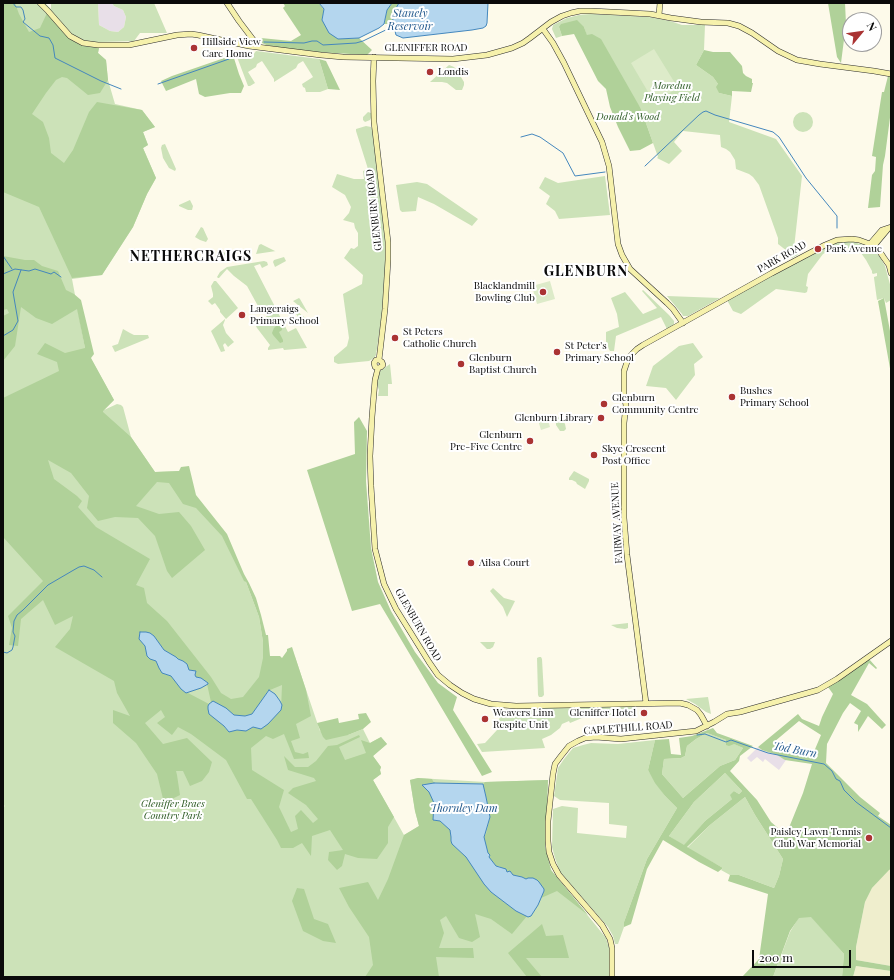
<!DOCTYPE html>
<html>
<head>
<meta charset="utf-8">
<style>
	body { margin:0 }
	#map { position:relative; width:894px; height:980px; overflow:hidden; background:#fdfaea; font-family:"Playfair Display",serif }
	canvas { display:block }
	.frame { position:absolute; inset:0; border:4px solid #0a0a0a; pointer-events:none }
	.north { position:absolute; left:842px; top:12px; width:40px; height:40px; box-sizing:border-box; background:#fff; border:1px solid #9d9d9d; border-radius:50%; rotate:61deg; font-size:11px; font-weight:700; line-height:16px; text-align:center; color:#0a0a0a }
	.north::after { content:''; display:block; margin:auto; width:14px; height:18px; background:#a33; clip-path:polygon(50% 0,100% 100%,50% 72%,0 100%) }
	.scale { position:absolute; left:752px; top:950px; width:99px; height:18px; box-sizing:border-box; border:2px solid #0a0a0a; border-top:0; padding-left:5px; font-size:12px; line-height:14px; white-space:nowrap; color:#0a0a0a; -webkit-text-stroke:3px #fff; paint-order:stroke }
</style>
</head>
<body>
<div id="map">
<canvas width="894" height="980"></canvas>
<div class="frame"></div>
<div class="north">N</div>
<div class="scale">200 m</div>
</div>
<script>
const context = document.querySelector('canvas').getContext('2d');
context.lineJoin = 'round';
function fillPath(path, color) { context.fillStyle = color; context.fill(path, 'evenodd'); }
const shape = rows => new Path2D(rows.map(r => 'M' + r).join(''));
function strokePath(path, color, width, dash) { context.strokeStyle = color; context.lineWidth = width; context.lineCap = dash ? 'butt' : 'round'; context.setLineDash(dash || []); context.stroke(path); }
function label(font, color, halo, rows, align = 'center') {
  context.font = font + ' "Playfair Display",serif'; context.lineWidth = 4; context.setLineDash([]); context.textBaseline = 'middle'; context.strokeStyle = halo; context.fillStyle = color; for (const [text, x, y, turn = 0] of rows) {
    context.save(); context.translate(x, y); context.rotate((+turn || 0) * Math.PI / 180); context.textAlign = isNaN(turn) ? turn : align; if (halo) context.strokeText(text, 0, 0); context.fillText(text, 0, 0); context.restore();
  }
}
fillPath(shape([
	[98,3,112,3,114,6,123,10,126,17,124,27,118,32,110,31,99,25],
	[758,747,762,750,777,755,786,760,779,770,765,759,763,762,757,757,751,762,747,758]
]), '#e8dfe8');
fillPath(shape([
	[889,869,891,869,891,966,856,960,856,947,865,902,872,888],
	[856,966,891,971,891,977,853,977]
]), '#efeecd');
fillPath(shape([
	[3,3,45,3,51,9,51,3,98,3,99,25,110,31,118,32,124,27,126,17,123,10,114,6,112,3,154,3,167,33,140,33,134,41,100,42,98,53,106,60,108,80,115,104,142,110,155,127,143,132,148,145,143,148,156,178,147,194,133,227,102,275,72,279,85,348,114,400,104,410,117,404,121,405,123,407,131,437,155,472,180,471,192,493,221,530,246,582,259,617,263,642,263,658,283,664,295,657,320,731,348,735,363,729,370,743,381,737,387,744,373,756,381,767,380,770,381,774,373,780,404,835,419,826,415,811,410,780,418,778,485,782,548,780,545,847,551,870,606,938,609,948,610,977,3,977,3,807,5,806,3,805],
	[590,14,649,17,670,21,682,25,705,25,704,50,696,65,713,77,718,84,719,93,732,96,729,122,776,139,802,176,794,248,798,255,792,258,787,251,778,244,778,238,759,185,753,177,749,174,736,169,735,160,730,152,726,149,721,147,720,135,683,131,674,142,682,151,669,164,657,158,658,157,653,143,641,109,587,36,584,27,559,27,562,36,556,38,552,29,553,25,567,18,579,15],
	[256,51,319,59,328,89,320,92,306,92,305,88,303,87,302,84,313,77,303,61,298,64,296,68,274,82,274,79,262,61,257,64,256,67,248,72,255,83,250,86,248,86,237,57,251,56,253,55],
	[449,65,454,67,456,69,464,82,464,85,462,90,456,90,447,83,442,82,430,82],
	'793 122a10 10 0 1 1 20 0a10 10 0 1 1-20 0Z',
	[368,112,371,113,371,118,370,120,365,122,363,120,363,117],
	[366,126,371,127,373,131,385,238,385,276,384,300,376,355,374,358,369,361,338,364,334,362,334,357,347,346,349,338,343,294,362,284,363,275,344,258,351,248,354,249,358,246,358,233,355,228,354,223,343,220,349,213,351,207,345,195,332,187,337,174,354,179,364,179,363,171,368,169,356,131,356,129],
	[165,144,176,169,175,171,169,168,163,158,161,148,162,145],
	[605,176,610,215,559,219,555,211,546,204,550,196,539,188,545,177,558,183],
	[417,182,427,184,478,219,472,226,434,204,418,197,416,211,402,212,400,210,396,185],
	[190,200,193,206,192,210,188,210,179,206,179,205],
	[201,227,203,228,208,239,206,242,200,240,195,237],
	[851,241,866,246,874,251,880,257,885,266,891,288,891,300,886,303,884,298,877,300,874,278,874,277,877,276,877,273,873,274,872,273,872,271,866,260,861,253,840,245,823,254,808,274,806,286,808,287,807,292,805,293,776,289,741,314,733,311,727,300,834,242],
	[261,244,275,251,276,251,256,254,259,245],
	[219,249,228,255,237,260,227,261,224,260],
	[284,257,286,261,275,267,273,262,274,260],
	[264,261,267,262,268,265,262,268,260,264,254,266,288,332,296,328,307,348,284,350,283,348,268,350,268,348,270,345,257,328,256,326,268,315,258,306,247,286,234,276,227,269,219,278,218,278,217,277,220,272,227,267],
	[214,281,216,281,238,308,226,319,220,312,220,310,215,303,212,305,208,301,213,297,213,294,211,286],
	[643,290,669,315,674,321,674,324,667,329,661,317,616,336,614,351,610,351,606,344,606,332,619,327,617,314,611,298,625,292,643,314,657,308,642,291],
	[667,296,720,298,688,316,683,316,682,314],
	[299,298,300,299,308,313,293,301],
	[293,308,308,320,302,323,301,323],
	[225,319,225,320,223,325,226,333,234,342,228,347,225,343,223,345,225,351,221,352,211,331],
	[123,329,130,333,134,335,148,335,149,338,115,352,112,346,118,344],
	[693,343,703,357,694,364,695,375,676,400,666,388,646,386,653,366,679,346],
	[390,364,392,384,388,384,388,396,378,396,379,390,376,382,378,376,380,371],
	[558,417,561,418,565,424,566,429,564,431,560,431,556,425,556,421],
	[574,471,589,479,589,481,585,489,577,484,576,482,572,480,569,480,569,478],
	[493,588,504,598,515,601,507,617,503,607,490,591],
	[628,623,628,628,625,629,617,628,611,625],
	[480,642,495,642,493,647,490,649,487,649],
	[539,657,541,657,542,659,544,695,542,697,539,697,538,695,537,658],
	[708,697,711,714,706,712,695,704,686,699],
	[633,706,632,714,595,716,582,718,570,723,569,721,562,724,560,728,551,735,542,739,545,748,482,752,477,744,485,743,497,730,501,711,504,709],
	[707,733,726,740,743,748,735,760,720,766,683,798,662,774,664,759,681,758,685,756,687,746,696,739],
	[655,740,648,770,665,796,677,808,647,859,624,922,624,927,618,944,615,944,613,936,608,927,560,872,555,858,552,847,553,809,562,806,578,808,577,833,626,838,627,826,609,824,609,803,560,800,554,796,558,768,564,759,573,748,583,745,591,743,618,744],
	[725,773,742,791,739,794,734,791,732,799,705,821,684,846,669,836,694,802],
	[745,797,755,815,783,859,779,876,774,888,739,875,730,875,721,870,723,868,687,848,710,825],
	[799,917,812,917,844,954,842,977,773,977,790,932]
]), '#cce2b8');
fillPath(shape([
	[3,3,15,3,19,14,29,32,40,28,47,13,69,38,82,46,99,48,98,53,106,60,108,80,100,93,88,95,67,78,62,77,56,80,46,93,32,114,43,122,49,138,51,153,64,163,73,150,89,112,97,102,142,110,155,127,143,132,148,145,143,148,156,178,147,194,133,227,102,275,72,278,39,207,3,192],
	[283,3,319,3,324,10,322,20,338,39,359,38,372,50,367,55,301,51,266,45,262,43,261,38,291,41,301,35,283,8,285,6],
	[392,3,399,3,392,15,393,21,387,24,384,24,387,10],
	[828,3,845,3,846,24,841,63,837,57],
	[577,20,584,27,587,35,592,34,601,39,641,109,653,143,640,150,630,151,618,127,610,107,606,89,598,81,574,34,562,36,559,27,561,24],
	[704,50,713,52,730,52,742,66,743,73,746,76,752,79,752,83,753,83,751,92,732,91,732,96,719,93,716,87,718,84,713,77,696,65],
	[233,55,239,74,244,86,241,93,230,93,205,97,199,94,196,79,166,91,161,81,172,76],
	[319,59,326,61,340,90,328,89],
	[888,76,891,76,891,110,885,156,883,165,880,207,868,208,872,175,875,171,876,157,872,156,882,92,884,92],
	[3,256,25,260,34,260,42,266,58,271,66,290,74,294,81,300,94,354,91,358,114,400,103,411,103,412,131,437,155,472,179,471,181,467,189,466,196,495,227,534,244,574,249,583,256,598,261,615,266,635,268,635,270,656,280,656,282,658,287,651,287,649,292,647,306,690,311,716,296,724,300,738,291,741,295,752,303,754,308,752,309,758,294,759,284,734,273,739,266,736,251,748,252,770,284,790,279,807,291,832,298,829,295,816,301,810,313,823,318,819,306,805,288,793,293,788,316,781,314,778,288,770,284,756,295,767,308,767,316,761,328,746,337,745,359,735,360,737,339,747,345,760,366,753,361,740,370,743,381,737,387,744,373,756,381,767,380,770,381,774,373,780,394,817,388,827,388,843,377,859,358,858,345,854,342,866,337,870,328,860,329,852,343,850,330,830,312,836,311,856,302,843,293,848,281,848,277,840,251,799,247,799,226,760,191,734,178,727,172,735,157,723,165,717,161,710,145,723,163,744,187,738,212,762,209,772,202,781,190,786,183,771,176,771,177,775,180,795,164,803,157,774,136,743,113,723,113,710,130,716,117,693,114,681,55,647,70,629,73,616,55,625,43,600,21,619,18,646,9,645,12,628,8,616,43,581,3,537,3,398,59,371,57,362,37,354,45,343,65,353,85,348,77,309,52,324,36,318,21,307,15,346,3,361,3,316,9,313,7,309,3,310],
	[48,460,71,473,89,496,87,508,98,521,115,517,138,518,155,536,167,571,172,578,205,550,191,526,179,512,159,514,136,506,157,482,169,483,183,504,196,508,222,536,244,581,246,582,259,617,263,642,263,658,259,677,243,697,231,699,221,693,211,677,167,621,147,603,144,588,136,585,150,559,96,527,78,507,82,501,77,496,54,479],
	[140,632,146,632,150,633,154,636,164,650,187,664,188,668,189,670,192,670,196,677,201,678,208,683,207,684,211,702,216,703,219,705,226,708,234,715,245,716,252,714,255,711,267,692,270,690,282,685,281,710,267,724,261,729,253,727,246,731,237,730,234,731,226,729,208,706,209,704,188,693,186,693,171,676,164,674,159,668,156,661,147,656,145,646,139,639],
	[884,298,890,331,891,332,891,374,878,301],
	[276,326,278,326,282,327,282,330,279,332,283,340,283,342,280,343,273,335,272,333,274,328],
	[359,417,367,431,366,481,371,548,378,582,391,611,415,652,438,683,457,697,453,710,492,772,482,776,380,604,352,611,307,470,355,454,354,422],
	[869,659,877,668,876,669,869,663,851,695,867,704,886,725,882,729,868,716,858,732,858,725,854,723,861,711,850,703,843,713,827,744,826,763,860,797,880,813,878,816,891,825,891,869,889,870,872,888,865,902,856,947,856,960,891,966,891,971,856,966,853,977,842,977,844,954,811,917,799,918,790,931,773,977,742,977,759,959,768,894,728,881,730,875,739,875,774,888,779,876,783,859,755,815,745,797,710,825,687,847,723,868,718,872,699,862,663,840,647,869,631,924,624,927,624,922,647,859,677,808,665,796,655,783,648,770,655,740,669,739,671,754,681,755,679,738,692,736,713,728,717,733,753,746,740,756,739,761,730,771,757,800,771,822,786,835,803,793,812,764,785,760,777,755,762,750,758,747,798,714,802,719,819,726,822,717,833,694,828,687],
	[799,721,821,735,813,754,784,750,774,742],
	[707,733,726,740,726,745,729,746,734,744,743,748,735,760,720,766,683,798,662,774,664,759,681,758,685,756,687,746,696,739],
	[725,773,742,791,739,794,734,791,730,795,732,799,705,821,684,845,669,836,694,802],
	[366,713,371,722,363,729,348,735,326,740,323,737,317,723,338,718,339,723,359,719,358,714],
	[418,778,432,779,434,783,423,785,429,792,434,803,433,820,440,821,450,830,451,837,451,841,455,847,466,857,484,884,491,892,516,911,527,916,512,934,491,919,475,914,480,937,472,942,459,938,446,916,440,920,444,933,439,948,473,948,474,958,436,957,439,977,365,977,373,965,369,937,349,907,339,888,368,882,378,900,388,879,404,835,419,826,415,811,410,780],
	[548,780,545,847,551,870,588,915,557,891,541,898,544,891,531,879,526,879,522,877,513,875,499,866,496,866,489,857,490,855,488,853,486,846,484,837,486,834,490,817,486,797,483,784,485,782],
	[297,888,304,889,314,919,328,924,336,943,323,941,303,931,292,901],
	[542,924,546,936,563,935,569,958,526,958,542,977,527,977,508,953]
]), '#b0d199');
fillPath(shape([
	[654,49,678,88,654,102,631,63],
	[550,281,555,299,537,304,532,286],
	[546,414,550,427,541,430,537,417]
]), '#ddebc9');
const water = shape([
	[319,3,392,3,387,10,384,24,379,28,359,38,338,39,329,33,322,20,324,9,319,3],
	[399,3,488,3,487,23,486,26,483,28,472,30,403,38,396,35,395,31,392,15,399,3],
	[140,632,146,632,150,633,154,636,164,650,176,657,178,659,183,661,187,664,189,670,196,671,195,675,196,677,201,678,208,683,208,684,201,688,186,693,181,689,171,676,162,673,159,668,156,661,150,659,147,656,145,646,139,639,140,632],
	[269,690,275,694,280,701,282,705,281,710,268,724,261,729,253,727,246,731,237,730,229,732,224,726,209,714,208,709,208,706,209,704,213,701,226,708,234,715,245,716,252,714,269,690],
	[434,783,483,784,486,797,490,817,485,834,484,837,488,853,490,855,489,857,496,866,506,869,507,872,510,871,513,875,522,877,526,879,528,878,533,878,537,880,539,882,544,889,544,891,538,905,531,916,528,917,516,911,491,892,484,884,466,857,452,844,451,841,451,837,450,830,440,821,433,820,434,803,429,792,422,785,434,783]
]);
fillPath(water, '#b4d6ee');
strokePath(water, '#4487bd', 1);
strokePath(shape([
	[13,3,16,7,21,7,23,10,25,19,23,22,40,36,49,38,53,45,55,58,101,81,121,89],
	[264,42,304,43,312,41,317,41,323,45,356,43,363,41,394,26],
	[158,84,229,59],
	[521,137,532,134,540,137,563,153,575,176,605,172],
	[645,166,699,115,703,112,706,111,715,115,773,132,779,137,806,178,837,216,837,228],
	[3,230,3,256,12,269],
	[3,274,15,269,29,271,35,269,51,274,54,272,61,277],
	[3,336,13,330,18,321,13,292,21,270],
	[3,652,7,653,12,650,13,647,15,636,13,632,14,621,17,615,23,610,48,585,72,571,79,567,84,566,94,570,102,577],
	[697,735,705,734,726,742,731,740,768,753,824,764,832,771,836,779,840,781,844,790,856,802,891,828]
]), '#4487bd', 1);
const secondary = shape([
	[40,3,48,11,70,36,83,43,98,45,129,45,177,35,191,34,198,35,249,46,321,55,343,57,453,59,487,55,512,48,523,43,530,38,551,22,562,16,571,13,580,11,591,11,650,14,671,18,701,22,728,23,739,26,752,33,778,51,797,60,820,64,874,71,891,74],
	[227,3,239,21,258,46],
	[659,15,660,3],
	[543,29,553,43,564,63,602,142,609,166,618,244,622,255,630,269,667,303,673,309,683,323],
	[374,57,373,81,374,122,388,242,388,260,385,309,379,360],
	[870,244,882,230,891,227],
	[873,247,888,229],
	[378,368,375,380,372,417,370,456,371,486,375,549,384,584,396,609,429,662,438,675,450,685,462,693,474,699,491,704,516,706,680,703,688,705,697,710,701,715,707,726],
	[378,368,375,367,374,363,376,360,379,360],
	[378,368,381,367,383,365,382,362,379,360],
	[646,703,627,555,624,518,624,423,626,405,624,396,624,371,628,359,632,354,637,349,643,345,772,273,825,245,837,240,852,239,859,240,870,244,880,252,884,258,889,265,891,273],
	[612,977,612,948,610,939,602,925,559,875,553,864,549,852,548,841,548,821,553,774,555,764,561,756,569,746,578,741,585,738,596,737,621,739,696,731,714,722,727,714,740,712,818,690,837,679,891,641]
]);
strokePath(secondary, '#2c2c2c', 6);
strokePath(secondary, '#f6f1ac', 5);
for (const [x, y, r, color] of [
	[194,48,4,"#a33"],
	[430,72,4,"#a33"],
	[818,249,4,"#a33"],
	[543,292,4,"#a33"],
	[242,315,4,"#a33"],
	[395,338,4,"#a33"],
	[557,352,4,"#a33"],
	[461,364,4,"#a33"],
	[732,397,4,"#a33"],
	[604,404,4,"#a33"],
	[601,418,4,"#a33"],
	[530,441,4,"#a33"],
	[594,455,4,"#a33"],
	[471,563,4,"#a33"],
	[644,713,4,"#a33"],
	[485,719,4,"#a33"],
	[869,838,4,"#a33"]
]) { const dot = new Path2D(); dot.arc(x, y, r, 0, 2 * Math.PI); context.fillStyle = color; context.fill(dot); strokePath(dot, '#fff', 1.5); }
label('10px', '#0a0a0a', '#fff', [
	["Hillside View",202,42],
	["Care Home",202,54],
	["Londis",438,72],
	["Park Avenue",826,249],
	["Blacklandmill",535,286,"right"],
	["Bowling Club",535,298,"right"],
	["Langcraigs",250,309],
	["Primary School",250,321],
	["St Peters",403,332],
	["Catholic Church",403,344],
	["St Peter's",565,346],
	["Primary School",565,358],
	["Glenburn",469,358],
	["Baptist Church",469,370],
	["Bushes",740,391],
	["Primary School",740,403],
	["Glenburn",612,398],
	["Community Centre",612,410],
	["Glenburn Library",593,418,"right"],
	["Glenburn",522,435,"right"],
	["Pre-Five Centre",522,447,"right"],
	["Skye Crescent",602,449],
	["Post Office",602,461],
	["Ailsa Court",479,563],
	["Weavers Linn",493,713],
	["Respite Unit",493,725],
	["Gleniffer Hotel",636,713,"right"],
	["Paisley Lawn Tennis",861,832,"right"],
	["Club War Memorial",861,844,"right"]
], 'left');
label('10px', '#0a0a0a', '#fff', [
	["GLENIFFER ROAD",426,48],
	["GLENBURN ROAD",374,210,-96],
	["PARK ROAD",782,257,-29],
	["FAIRWAY AVENUE",617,523,-93],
	["GLENBURN ROAD",418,625,60],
	["CAPLETHILL ROAD",628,728,-4]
]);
label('italic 10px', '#2c5a23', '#fff', [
	["Moredun",672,86],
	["Playing Field",672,98],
	["Donald's Wood",628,117],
	["Gleniffer Braes",173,804],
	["Country Park",173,816]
]);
label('italic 11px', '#23598d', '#fff', [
	["Stanely",410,14],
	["Reservoir",410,27],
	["Tod Burn",795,750,11],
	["Thornley Dam",464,809]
]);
context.letterSpacing = '1px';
label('bold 14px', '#0a0a0a', '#fff', [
	["NETHERCRAIGS",191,257],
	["GLENBURN",586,272]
]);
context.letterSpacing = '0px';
</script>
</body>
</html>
